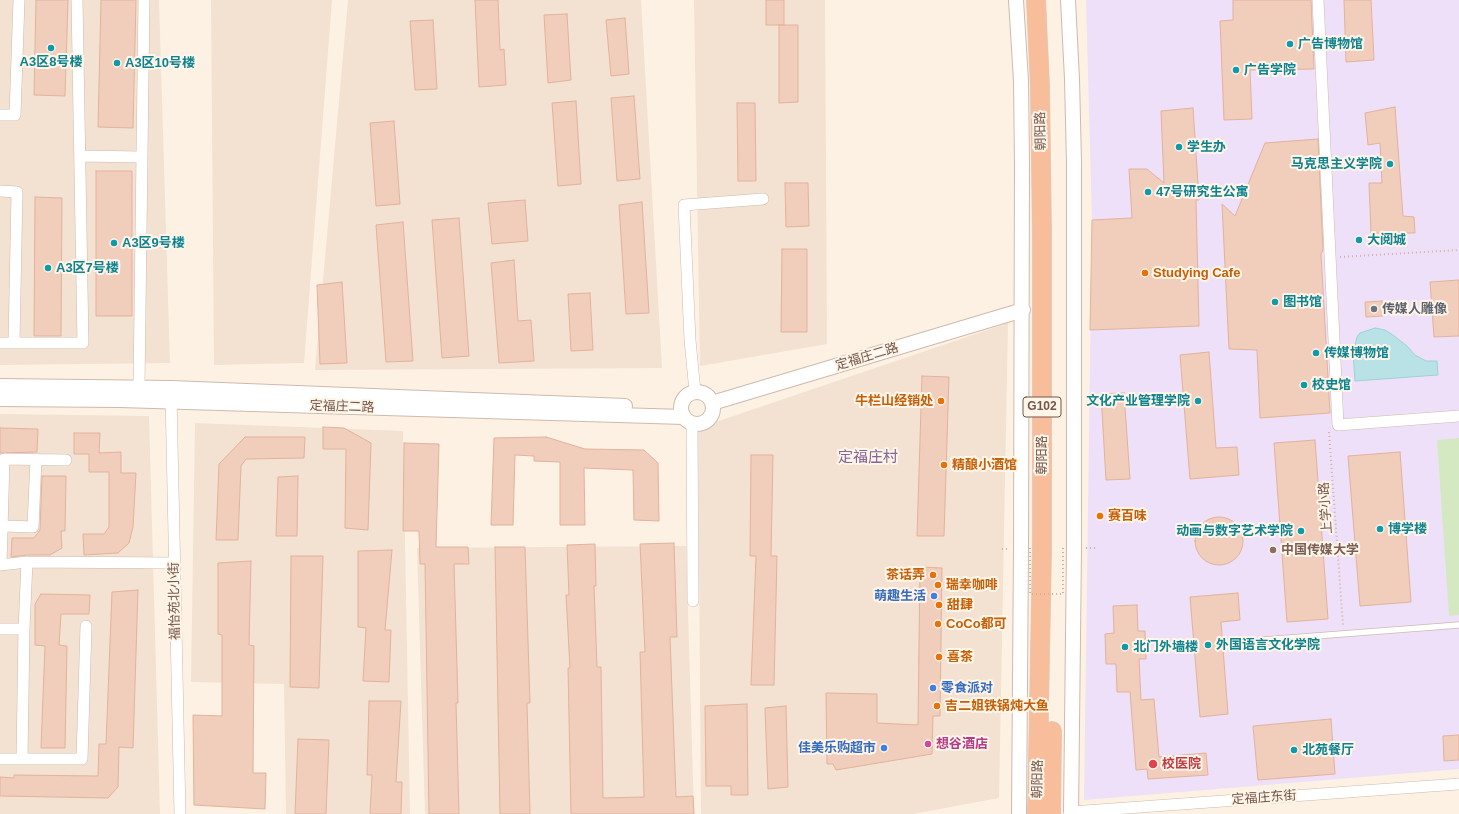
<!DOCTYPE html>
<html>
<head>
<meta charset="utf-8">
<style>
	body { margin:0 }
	canvas { display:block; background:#fcf1e3 }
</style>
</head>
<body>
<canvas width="1459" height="814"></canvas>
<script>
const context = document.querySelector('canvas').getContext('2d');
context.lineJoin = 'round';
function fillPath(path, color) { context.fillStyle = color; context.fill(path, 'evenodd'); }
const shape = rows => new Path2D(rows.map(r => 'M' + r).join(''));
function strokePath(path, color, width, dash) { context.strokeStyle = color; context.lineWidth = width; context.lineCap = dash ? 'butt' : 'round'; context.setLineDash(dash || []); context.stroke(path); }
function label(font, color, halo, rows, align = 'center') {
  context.font = font + ' Helvetica,"Noto Sans SC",sans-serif'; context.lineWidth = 4; context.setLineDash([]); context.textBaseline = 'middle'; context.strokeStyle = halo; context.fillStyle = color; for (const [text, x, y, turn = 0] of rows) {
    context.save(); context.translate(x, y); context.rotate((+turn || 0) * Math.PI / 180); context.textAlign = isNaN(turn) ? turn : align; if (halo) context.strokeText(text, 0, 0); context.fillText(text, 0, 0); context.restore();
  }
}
fillPath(shape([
	[0,0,159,0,170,363,0,365],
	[211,0,332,0,304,363,214,365],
	[348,0,641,0,662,368,315,370],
	[694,0,825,0,827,344,700,366],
	[1008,323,999,798,913,814,701,814,698,428],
	[0,414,149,416,160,814,0,814],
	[195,423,403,431,410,814,286,814,284,684,191,682],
	[686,546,694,814,425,814,417,548]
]), '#f3e2d2');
fillPath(shape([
	[1086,0,1459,0,1459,769,1084,800,1092,220]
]), '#eee0f8');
fillPath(shape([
	[1459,438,1459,615,1449,616,1437,440]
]), '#d4e9c2');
const water = shape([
	[1375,328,1385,330,1393,335,1407,346,1415,355,1426,361,1437,361,1438,375,1355,381,1353,353,1357,337,1360,333,1375,328]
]);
fillPath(water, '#b8e2e5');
strokePath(water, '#9ed2d7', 1);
const building = shape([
	[36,0,68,0,65,96,34,95,36,0],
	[101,0,136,0,133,128,98,127,101,0],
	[475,0,498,0,500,50,504,49,506,85,479,87,475,0],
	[766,0,784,0,784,25,766,25,766,0],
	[1233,0,1311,0,1314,69,1250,70,1252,119,1224,120,1220,21,1233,20,1233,0],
	[1344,0,1371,0,1374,60,1346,62,1344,0],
	[567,14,571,80,548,83,544,15,567,14],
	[625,18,629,74,611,76,606,20,625,18],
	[433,20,437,89,415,90,410,21,433,20],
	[779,25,798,25,798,102,779,103,779,25],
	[634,96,640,179,617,181,611,98,634,96],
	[576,101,581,184,558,186,552,103,576,101],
	[737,103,755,103,756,181,738,181,737,103],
	[1395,107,1403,216,1414,217,1415,233,1371,233,1369,183,1382,183,1380,143,1368,145,1365,113,1395,107],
	[1193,108,1199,200,1196,200,1199,326,1090,330,1092,220,1132,218,1129,169,1147,169,1164,183,1161,111,1193,108],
	[394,121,400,204,376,206,370,123,394,121],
	[1318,139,1323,250,1321,254,1330,413,1260,418,1257,350,1229,349,1222,204,1235,216,1265,143,1318,139],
	[96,171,132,171,132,316,96,316,96,171],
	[785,183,808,183,809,226,786,227,785,183],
	[35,197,62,198,61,336,34,336,35,197],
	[525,200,528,241,492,244,488,203,525,200],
	[642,202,649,313,626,314,619,205,642,202],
	[459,218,469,356,442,358,432,220,459,218],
	[403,222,413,361,386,362,376,225,403,222],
	[782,249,807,249,807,332,781,332,782,249],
	[514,260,518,321,531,320,534,361,499,363,491,263,514,260],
	[1459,280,1459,336,1434,337,1430,282,1459,280],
	[342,282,347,363,320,364,317,285,342,282],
	[590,293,593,350,571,351,568,294,590,293],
	[1382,301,1383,316,1366,317,1365,302,1382,301],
	[1209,352,1216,448,1237,447,1239,475,1190,479,1180,355,1209,352],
	[922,376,949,377,944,536,917,536,922,376],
	[1124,393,1130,479,1106,480,1101,394,1124,393],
	[323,427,344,428,371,443,368,530,345,528,346,449,323,449,323,427],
	[0,428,38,429,37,452,0,453,0,428],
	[74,433,100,433,99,453,121,452,121,473,136,473,133,527,129,543,118,553,84,555,83,534,104,534,109,527,109,472,89,472,89,454,74,454,74,433],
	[245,437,305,437,304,458,246,459,241,466,238,540,216,540,219,464,245,437],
	[546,437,585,449,644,450,658,463,659,521,634,520,633,470,584,468,585,525,560,525,560,462,534,461,534,456,515,455,513,525,491,525,494,438,546,437],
	[1315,440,1328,619,1287,622,1274,443,1315,440],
	[404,443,439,444,436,547,468,547,469,564,454,564,458,703,456,703,459,814,429,814,425,564,420,564,419,531,403,531,404,443],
	[1400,452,1411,602,1360,606,1348,456,1400,452],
	[751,455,773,455,771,556,777,556,774,685,751,685,756,556,750,556,751,455],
	[42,476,66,476,65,531,61,531,62,548,50,555,27,555,11,557,12,538,34,538,40,530,42,476],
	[298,476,297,536,276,536,278,477,298,476],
	'1195 541a24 24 0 1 1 48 0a24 24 0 1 1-48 0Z',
	[674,543,677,637,670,637,676,797,693,796,694,814,571,814,568,668,570,668,566,595,569,595,567,545,595,544,596,586,594,586,597,667,601,667,603,798,644,797,640,652,645,652,640,544,674,543],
	[495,547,525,547,530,703,527,703,530,814,500,814,495,547],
	[392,550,385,630,391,630,389,682,363,681,366,628,358,627,358,551,392,550],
	[291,556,323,556,319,688,290,687,291,556],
	[251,561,249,645,254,646,253,773,266,773,265,809,194,805,193,715,222,716,222,635,218,634,218,563,251,561],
	[920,567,942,568,940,716,933,716,932,754,836,770,833,764,827,764,826,693,877,694,877,723,918,725,920,567],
	[138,590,133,748,119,747,118,787,108,798,0,796,0,777,14,778,14,775,98,776,99,744,106,744,112,592,138,590],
	[1238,593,1240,620,1221,622,1228,714,1200,717,1190,597,1238,593],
	[41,594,90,595,89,614,61,614,59,645,67,646,65,748,41,748,45,646,35,645,35,604,41,594],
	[1137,605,1138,631,1145,631,1146,659,1139,659,1141,700,1154,699,1159,757,1206,753,1208,775,1148,779,1147,769,1136,770,1130,692,1117,692,1116,664,1106,664,1105,634,1114,633,1113,606,1137,605],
	[369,701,401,701,396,782,402,782,401,814,370,814,372,775,367,775,369,701],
	[747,704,748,795,731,795,731,786,706,786,705,706,747,704],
	[786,706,788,787,768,789,765,708,786,706],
	[1331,719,1335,774,1258,780,1253,726,1331,719],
	[1459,735,1459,760,1444,761,1443,736,1459,735],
	[298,739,329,740,326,814,295,814,298,739]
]);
fillPath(building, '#f1cdbb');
strokePath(building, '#e3b29c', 1);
const service = shape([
	[1263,640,1459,625]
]);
const minor = shape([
	[1318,0,1338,425,1459,416],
	[0,115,15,115,19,0],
	[80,156,141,157],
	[0,191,17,192,14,343],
	[0,343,83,343,77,0],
	[139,387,144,0],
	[695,392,690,340,684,205,763,199],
	[171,395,180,814],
	[692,423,693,601],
	[3,526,33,527,36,459],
	[0,565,27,562,175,563],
	[1,565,4,459,66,460],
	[0,629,24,629,27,562],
	[24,629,22,759,82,759,86,626],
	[0,759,22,759],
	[1069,814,1071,812,1459,784]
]);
const tertiary = shape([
	[1016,0,1021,81,1022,162,1021,548,1019,814],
	[1068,0,1072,79,1074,162,1074,548,1071,814],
	[0,386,171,388,625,406],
	'681 408a16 16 0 1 1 32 0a16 16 0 1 1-32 0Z',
	[0,399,120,400,684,417],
	[712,403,1023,310]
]);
const trunk = shape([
	[1036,0,1040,86,1042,237,1042,548,1037,814],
	[1051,814,1052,731]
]);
strokePath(service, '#cfbaad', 7);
strokePath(minor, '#cfbaad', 12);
strokePath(tertiary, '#cfbaad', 16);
strokePath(trunk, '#d8d0cc', 20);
strokePath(shape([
	[1340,257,1459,250],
	[1329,432,1343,625],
	[1086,548,1095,548],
	[1002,549,1009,549]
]), '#d6b09e', 2, [1, 3]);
strokePath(service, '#fff', 5.5);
strokePath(minor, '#fff', 11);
strokePath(tertiary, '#fff', 14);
strokePath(trunk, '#f8be9b', 19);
strokePath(shape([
	[1030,548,1030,594,1063,594,1063,548]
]), '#d6b09e', 2, [1, 3]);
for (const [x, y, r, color] of [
	[1290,44,4,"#0f9aa8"],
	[51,48,4,"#0f9aa8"],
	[117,63,4,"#0f9aa8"],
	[1236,70,4,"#0f9aa8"],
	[1179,147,4,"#0f9aa8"],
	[1390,164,4,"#0f9aa8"],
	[1148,192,4,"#0f9aa8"],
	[1359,240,4,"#0f9aa8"],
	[114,243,4,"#0f9aa8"],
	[48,268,4,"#0f9aa8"],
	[1145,273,4,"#e8710a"],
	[1275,302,4,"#0f9aa8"],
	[1374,309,4,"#6b7280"],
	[1316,353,4,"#0f9aa8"],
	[1304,385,4,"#0f9aa8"],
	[941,401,4,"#e8710a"],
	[1198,401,4,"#0f9aa8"],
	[944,465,4,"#e8710a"],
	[1100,516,4,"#e8710a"],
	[1380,529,4,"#0f9aa8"],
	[1301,531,4,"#0f9aa8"],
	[1273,550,4,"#8d6e63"],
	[933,575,4,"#e8710a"],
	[938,585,4,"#e8710a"],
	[934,596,4,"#3f7fe0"],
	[939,605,4,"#e8710a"],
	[938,624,4,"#e8710a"],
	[1208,645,4,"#0f9aa8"],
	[1125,647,4,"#0f9aa8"],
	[939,657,4,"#e8710a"],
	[933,688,4,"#3f7fe0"],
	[937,706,4,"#e8710a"],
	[928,744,4,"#d1479c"],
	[884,748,4,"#3f7fe0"],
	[1294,750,4,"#0f9aa8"],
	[1153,764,5,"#e0444e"]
]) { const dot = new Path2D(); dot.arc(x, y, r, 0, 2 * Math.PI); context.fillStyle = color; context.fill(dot); strokePath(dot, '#fff5e9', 1.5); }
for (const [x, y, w] of [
	[1042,407,38]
]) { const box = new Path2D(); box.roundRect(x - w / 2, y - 10, w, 20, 3); context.fillStyle = '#fff5e9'; context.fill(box); strokePath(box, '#745649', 1); }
label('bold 12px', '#745649', null, [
	["G102",1042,407]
]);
label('bold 13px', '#0d838f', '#fff5e9', [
	["广告博物馆",1298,44],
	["A3区8号楼",51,62,"center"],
	["A3区10号楼",125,63],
	["广告学院",1244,70],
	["学生办",1187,147],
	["马克思主义学院",1382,164,"right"],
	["47号研究生公寓",1156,192],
	["大阅城",1367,240],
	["A3区9号楼",122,243],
	["A3区7号楼",56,268],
	["图书馆",1283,302],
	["传媒博物馆",1324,353],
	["校史馆",1312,385],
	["文化产业管理学院",1190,401,"right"],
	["博学楼",1388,529],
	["动画与数字艺术学院",1293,531,"right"],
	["外国语言文化学院",1216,645],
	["北门外墙楼",1133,647],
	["北苑餐厅",1302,750]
], 'left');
label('13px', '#745649', '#fff5e9', [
	["朝阳路",1041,131,-91],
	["定福庄二路",867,357,-17],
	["定福庄二路",342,407,2],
	["朝阳路",1042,455,-90],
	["上学小路",1326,508,-94],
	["福怡苑北小街",175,601,-91],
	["朝阳路",1038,779,-89],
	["定福庄东街",1264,798,-4]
]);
label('bold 13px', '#c56008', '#fff5e9', [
	["Studying Cafe",1153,273],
	["牛栏山经销处",933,401,"right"],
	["精酿小酒馆",952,465],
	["赛百味",1108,516],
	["茶话弄",925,575,"right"],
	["瑞幸咖啡",946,585],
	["甜肆",947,605],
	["CoCo都可",946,624],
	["喜茶",947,657],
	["吉二姐铁锅炖大鱼",945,706]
], 'left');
label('bold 13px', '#5b616d', '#fff5e9', [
	["传媒人雕像",1382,309]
], 'left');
label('bold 13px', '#785e54', '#fff5e9', [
	["中国传媒大学",1281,550]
], 'left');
label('bold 13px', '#366cbe', '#fff5e9', [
	["萌趣生活",926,596],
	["零食派对",941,688,"left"],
	["佳美乐购超市",876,748]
], 'right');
label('bold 13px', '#b23c85', '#fff5e9', [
	["想谷酒店",936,744]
], 'left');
label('bold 13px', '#be3a42', '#fff5e9', [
	["校医院",1162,764]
], 'left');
label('15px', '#836597', '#fff5e9', [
	["定福庄村",868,458]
]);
</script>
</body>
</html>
